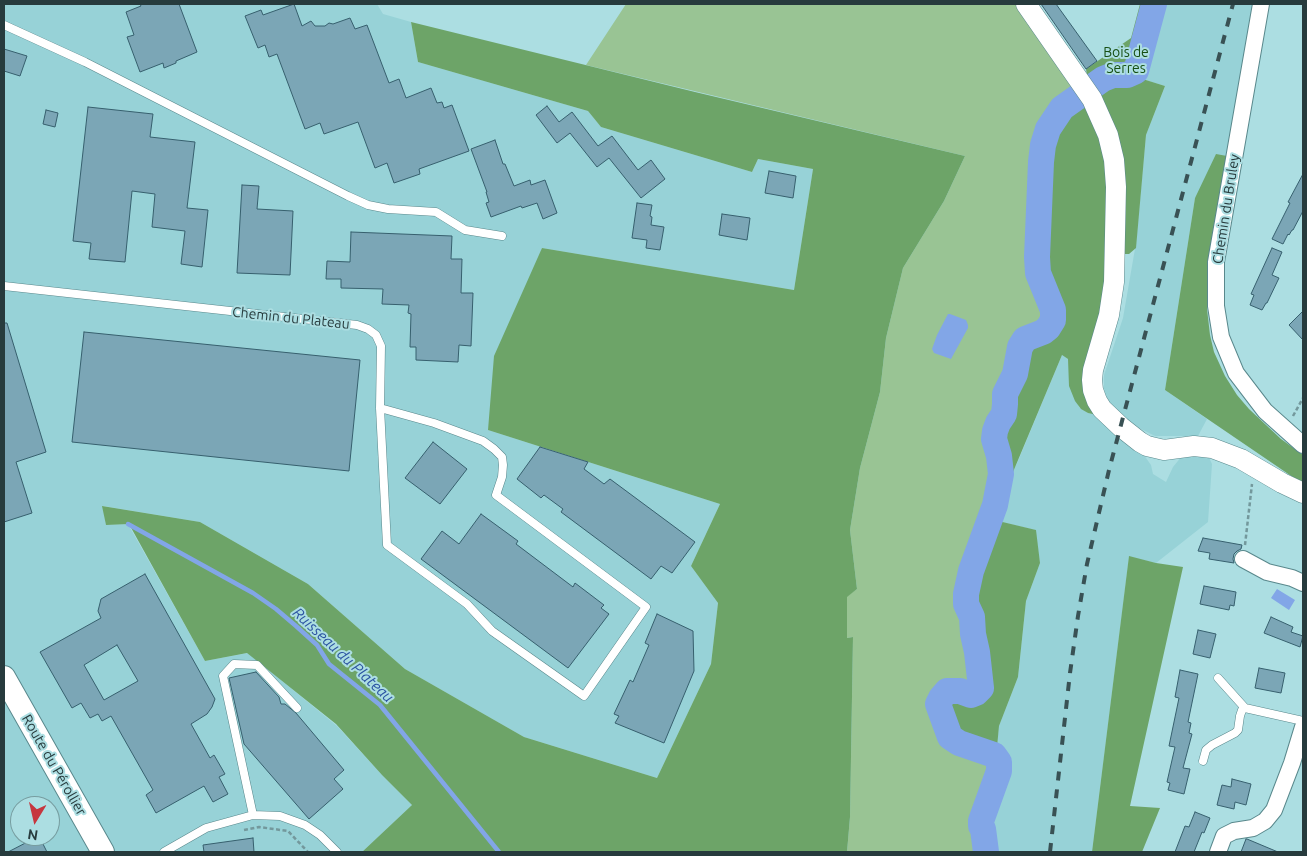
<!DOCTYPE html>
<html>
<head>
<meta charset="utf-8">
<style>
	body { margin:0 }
	#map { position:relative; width:1307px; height:856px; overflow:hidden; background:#acdee2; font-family:Ubuntu,sans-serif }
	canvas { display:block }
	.frame { position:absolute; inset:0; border:5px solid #273b3d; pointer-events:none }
	.north { position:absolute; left:10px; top:796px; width:50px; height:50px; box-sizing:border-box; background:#acdee2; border:1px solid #779da0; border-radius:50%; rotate:189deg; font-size:14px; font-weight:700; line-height:20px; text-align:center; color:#273b3d }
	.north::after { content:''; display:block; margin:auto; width:18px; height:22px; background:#c6363f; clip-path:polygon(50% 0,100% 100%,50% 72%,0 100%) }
</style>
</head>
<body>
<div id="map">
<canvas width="1307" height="856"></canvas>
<div class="frame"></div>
<div class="north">N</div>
</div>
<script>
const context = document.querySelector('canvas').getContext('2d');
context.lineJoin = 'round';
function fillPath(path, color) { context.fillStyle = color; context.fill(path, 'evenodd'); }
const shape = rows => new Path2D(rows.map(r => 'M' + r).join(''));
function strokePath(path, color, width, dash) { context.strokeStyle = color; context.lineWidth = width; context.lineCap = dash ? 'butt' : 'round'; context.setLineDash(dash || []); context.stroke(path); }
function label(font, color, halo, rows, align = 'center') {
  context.font = font + ' Ubuntu,sans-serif'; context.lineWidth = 4; context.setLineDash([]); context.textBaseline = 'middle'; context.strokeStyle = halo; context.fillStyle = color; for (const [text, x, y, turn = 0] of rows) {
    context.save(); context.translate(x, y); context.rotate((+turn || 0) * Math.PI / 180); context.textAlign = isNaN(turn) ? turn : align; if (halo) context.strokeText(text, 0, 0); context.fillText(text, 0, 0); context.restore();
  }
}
fillPath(shape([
	[4,4,377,4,383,14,411,22,418,62,588,111,601,127,752,172,758,159,813,169,794,290,542,248,488,430,720,504,691,566,718,603,711,664,657,778,524,737,405,669,308,584,200,522,103,506,106,525,128,524,205,661,248,653,337,726,382,775,412,805,362,852,4,852],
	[20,806,50,806,50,836,20,836],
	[1162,4,1254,4,1227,156,1195,198,1165,390,1207,419,1198,436,1155,436,1137,427,1127,436,1146,458,1151,465,1153,474,1166,482,1173,467,1182,456,1206,451,1212,464,1208,522,1156,563,1129,557,1092,852,996,852,989,809,1003,766,1002,758,996,753,999,726,1018,677,1026,601,1040,563,1035,530,993,520,1002,494,1018,461,1062,355,1068,359,1079,407,1088,413,1097,415,1109,404,1104,389,1104,375,1123,318,1136,243,1146,135,1165,86,1132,76,1147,57]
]), '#97d2d7');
fillPath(shape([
	[626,4,1026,4,1078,94,1076,98,1062,108,1048,129,1041,162,1037,257,1037,273,1053,310,1053,320,1048,328,1043,332,1025,339,1020,347,1015,374,1005,394,1005,404,1004,414,998,423,995,431,994,439,999,456,1001,474,996,499,990,521,971,571,966,594,966,604,972,617,973,634,977,652,981,688,976,693,971,695,960,691,938,704,939,709,950,737,959,743,994,755,999,762,999,771,981,821,981,826,983,829,986,852,847,852,850,817,853,637,847,638,847,596,857,589,850,530,860,468,880,392,886,338,903,268,944,201,965,156,586,65]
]), '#99c494');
fillPath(shape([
	[1140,4,1162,4,1147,57,1139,66,1138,73,1133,76,1165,86,1146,135,1136,248,1129,254,1116,254,1097,415,1088,413,1081,409,1075,401,1069,386,1068,359,1062,355,1008,484,995,505,1001,474,999,456,994,439,995,431,998,423,1004,414,1005,404,1005,394,1015,374,1020,347,1025,339,1043,332,1048,328,1053,320,1053,310,1038,273,1037,257,1041,162,1048,129,1062,108,1076,98,1078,94,1089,88,1086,69,1131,38],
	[411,22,695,92,965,156,944,201,903,268,886,338,880,392,860,468,850,530,857,589,847,597,847,638,853,637,850,817,847,852,362,852,412,805,382,775,336,724,247,653,205,661,129,524,106,525,102,506,200,522,308,584,405,669,524,737,657,778,711,664,718,603,691,566,720,504,488,430,494,356,542,248,794,290,813,169,758,159,752,172,601,127,588,111,418,62],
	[1216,154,1227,156,1208,261,1207,309,1210,335,1214,352,1225,376,1237,395,1249,409,1281,439,1303,455,1303,484,1165,390,1195,198],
	[990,519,1036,530,1040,563,1026,601,1018,677,999,726,996,758,994,755,959,743,950,737,938,704,941,698,947,691,960,691,971,695,976,693,981,688,977,652,973,634,972,617,966,604,966,594,971,571],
	[1129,556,1156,563,1183,567,1130,806,1160,808,1142,852,1092,852],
	[989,809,996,852,990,852,987,828,984,824]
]), '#6da468');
fillPath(shape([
	[1047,115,1049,115,1058,125,1057,129,1051,137,1039,139,1037,134,1038,129,1041,122],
	[948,314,950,314,966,320,968,325,968,328,951,359,934,353,932,349,937,335],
	[1277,589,1295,600,1289,610,1271,598]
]), '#82a6e7');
strokePath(shape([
	[128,524,253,593,276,609,296,626,317,645,329,664,380,705,499,852]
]), '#82a6e7', 4.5);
strokePath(shape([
	[986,852,983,829,981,826,981,821,999,771,999,762,994,755,959,743,950,737,938,704,941,698,947,691,960,691,971,695,976,693,981,688,977,652,973,634,972,617,966,604,966,594,971,571,995,505,1001,474,999,456,994,439,995,431,998,423,1004,414,1005,404,1005,394,1015,374,1020,347,1025,339,1043,332,1048,328,1053,320,1053,310,1038,273,1037,257,1041,162,1043,145,1048,129,1062,108,1103,79,1113,75,1127,75,1136,71,1154,4]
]), '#82a6e7', 26);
const building = shape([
	[140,4,179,4,197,52,176,61,176,63,164,68,163,63,140,72,127,37,134,35,126,12,141,6,140,4],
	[294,4,302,26,311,21,315,26,325,26,329,23,333,24,350,18,355,29,367,25,389,83,399,79,406,98,431,88,437,103,442,102,444,108,452,105,469,151,419,169,420,174,394,183,387,163,375,168,358,122,324,134,320,123,305,129,277,54,269,57,265,45,258,48,245,16,261,10,263,15,294,4],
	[1041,4,1056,4,1097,61,1086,69,1041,4],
	[4,49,27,56,20,76,4,71,4,49],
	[547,106,559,122,572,112,598,146,612,136,638,170,651,160,665,179,641,198,609,158,597,167,570,133,557,143,536,115,547,106],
	[88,107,153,114,150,137,195,142,187,208,208,210,202,267,181,264,185,231,152,227,155,194,132,191,125,262,89,259,91,243,73,241,88,107],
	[46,110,58,113,55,127,43,124,46,110],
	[495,140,503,164,505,164,514,186,530,180,531,185,545,180,557,213,543,219,537,203,522,208,521,206,491,217,486,203,489,202,486,192,487,192,471,149,495,140],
	[769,171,796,176,793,198,765,193,769,171],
	[1303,174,1303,211,1293,230,1292,230,1289,235,1288,234,1283,244,1272,239,1290,203,1288,202,1303,174],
	[242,185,259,186,257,209,293,211,290,275,237,273,242,185],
	[637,203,652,205,650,216,652,217,651,225,664,227,660,250,646,248,647,240,632,238,637,203],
	[722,214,750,218,747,240,719,235,722,214],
	[351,232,452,236,451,259,462,259,461,293,473,293,471,346,459,345,458,362,416,360,416,347,410,347,411,314,408,313,409,305,382,304,383,289,341,288,341,279,326,279,327,261,350,262,351,232],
	[1272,248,1282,252,1272,275,1279,278,1267,303,1266,303,1262,310,1250,305,1254,295,1251,294,1272,248],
	[1303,311,1303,340,1289,325,1303,311],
	[4,323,7,323,46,452,16,462,32,513,4,522,4,323],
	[84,332,360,360,349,471,72,442,84,332],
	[433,442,467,469,440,504,405,478,433,442],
	[540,447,588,462,584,469,604,484,610,479,695,542,672,573,661,566,651,579,561,512,563,509,544,495,541,498,517,479,540,447],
	[481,514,518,541,516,544,573,587,575,583,604,605,601,608,609,614,568,668,421,559,442,531,459,544,481,514],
	[1203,538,1242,545,1241,549,1237,551,1234,554,1233,559,1234,563,1209,559,1210,553,1198,551,1203,538],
	[145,574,215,699,212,707,207,714,191,724,210,758,214,755,225,774,219,777,228,794,213,802,204,786,156,813,146,795,153,790,111,716,102,721,98,714,90,718,81,703,72,708,40,652,101,618,98,611,101,599,145,574],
	[117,645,138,681,104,700,84,665,117,645],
	[1204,586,1236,592,1234,606,1230,605,1229,610,1200,604,1204,586],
	[657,614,693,631,694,671,664,743,615,723,619,716,614,714,630,680,633,682,649,645,645,643,657,614],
	[1271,617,1293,627,1291,632,1303,636,1300,647,1264,633,1271,617],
	[1198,630,1216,634,1210,658,1193,654,1198,630],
	[1259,668,1285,673,1281,693,1255,688,1259,668],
	[1180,670,1198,674,1188,722,1191,723,1189,733,1192,734,1183,768,1190,769,1184,794,1168,790,1170,783,1167,782,1175,747,1169,746,1179,698,1175,697,1180,670],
	[256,672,279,697,281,704,285,704,296,713,344,770,334,779,343,789,309,819,244,744,229,678,256,672],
	[1232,779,1251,784,1246,805,1235,802,1234,809,1217,805,1222,785,1231,787,1232,779],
	[1195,812,1210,818,1204,833,1202,832,1194,852,1175,852,1185,826,1189,827,1195,812],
	[39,836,47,852,8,852,39,836],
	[253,838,254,852,204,852,203,845,253,838],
	[1246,839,1247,839,1278,852,1241,852,1246,839]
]);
fillPath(building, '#7ba6b6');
strokePath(building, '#37606e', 1);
const service = shape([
	[4,25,85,62,348,196,368,205,388,209,436,212,465,230,502,236],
	[4,286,357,325,368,329,376,335,381,346,380,408,387,545,467,604,492,631,584,696,646,607,496,495,502,477,503,465,502,457,494,449,483,441,434,423,380,408],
	[1245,708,1303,721],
	[1203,761,1206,750,1212,745,1235,733,1238,730,1240,716,1242,710,1245,708,1218,678],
	[253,815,223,676,234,664,257,665,297,708],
	[164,852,206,828,253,815,280,816,305,825,320,835,337,852]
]);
const minor = shape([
	[1261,4,1216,262,1216,306,1221,337,1236,373,1265,411,1303,445],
	[1243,559,1267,572,1292,578,1303,583],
	[1218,852,1224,836,1234,831,1253,828,1265,821,1274,810,1292,763,1303,727]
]);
const tertiary = shape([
	[1026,4,1092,99,1108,135,1114,160,1116,187,1114,282,1109,315,1093,370,1092,380,1093,390,1097,401,1102,409,1121,427,1140,442,1147,446,1164,450,1194,446,1212,448,1241,459,1282,483,1303,493]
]);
const secondary = shape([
	[4,677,103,852]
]);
strokePath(service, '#59888c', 9);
strokePath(minor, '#59888c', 18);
strokePath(tertiary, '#59888c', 21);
strokePath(secondary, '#59888c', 24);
strokePath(shape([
	[1293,416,1303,398],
	[1245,545,1252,484],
	[244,830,259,827,288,831,308,852]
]), '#73989c', 2.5, [4, 2.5]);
strokePath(service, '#fff', 8);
strokePath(minor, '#fff', 16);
strokePath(tertiary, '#fff', 20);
strokePath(secondary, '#fff', 22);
strokePath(shape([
	[1050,852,1070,673,1078,616,1087,564,1109,470,1233,4]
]), '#395154', 4, [9, 9]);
label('14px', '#174f13', '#acdee2', [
	["Bois de",1126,52],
	["Serres",1126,68]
]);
label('14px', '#273b3d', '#acdee2', [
	["Chemin du Bruley",1226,209,-81],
	["Chemin du Plateau",291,318,6],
	["Route du Pérollier",54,765,60]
]);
label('italic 15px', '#2c54a2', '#acdee2', [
	["Ruisseau du Plateau",343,655,43]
]);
</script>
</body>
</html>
